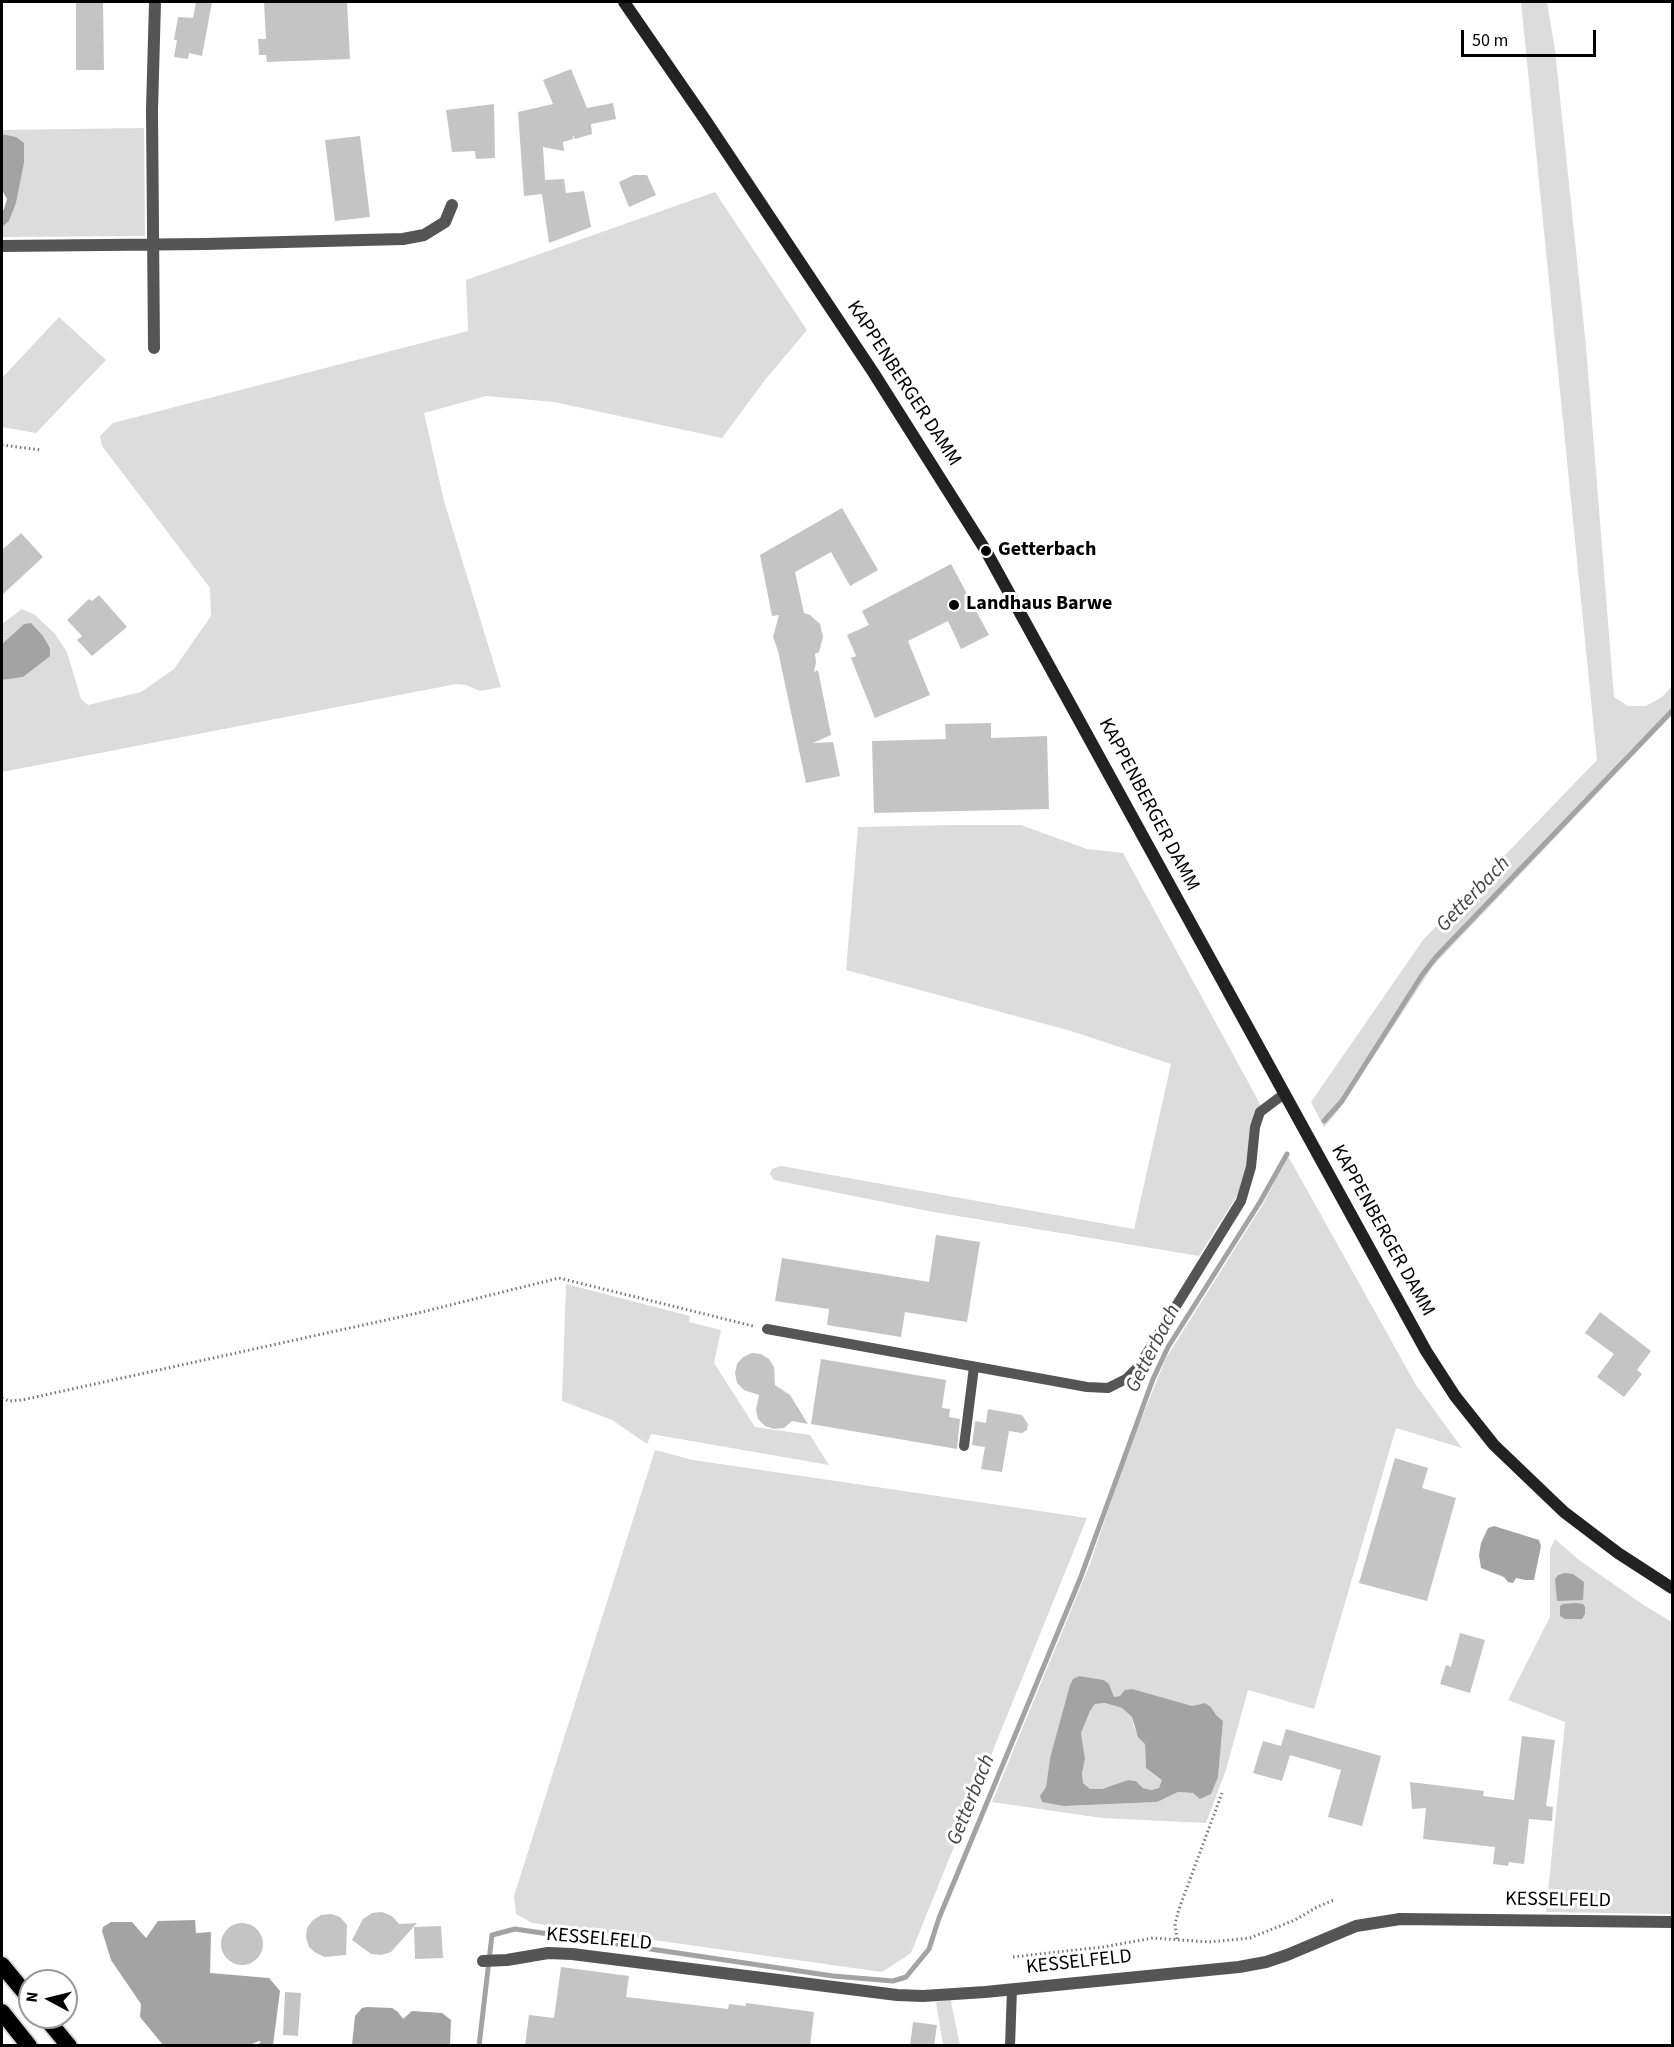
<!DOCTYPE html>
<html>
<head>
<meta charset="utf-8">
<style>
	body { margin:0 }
	#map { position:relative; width:1674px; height:2047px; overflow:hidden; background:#fff; font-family:"Source Sans 3",sans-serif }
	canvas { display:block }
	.frame { position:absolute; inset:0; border:3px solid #000; pointer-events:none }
	.north { position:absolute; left:18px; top:1969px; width:60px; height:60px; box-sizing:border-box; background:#fff; border:2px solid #999; border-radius:50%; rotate:277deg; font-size:16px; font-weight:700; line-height:24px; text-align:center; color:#000 }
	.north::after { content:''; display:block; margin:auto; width:21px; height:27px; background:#000; clip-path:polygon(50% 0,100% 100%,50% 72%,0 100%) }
	.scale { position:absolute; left:1461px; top:30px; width:135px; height:27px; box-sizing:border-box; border:3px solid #000; border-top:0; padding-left:8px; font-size:18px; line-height:21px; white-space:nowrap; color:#000; -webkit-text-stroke:4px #fff; paint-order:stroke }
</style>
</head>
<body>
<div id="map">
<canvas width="1674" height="2047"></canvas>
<div class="frame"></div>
<div class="north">N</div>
<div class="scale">50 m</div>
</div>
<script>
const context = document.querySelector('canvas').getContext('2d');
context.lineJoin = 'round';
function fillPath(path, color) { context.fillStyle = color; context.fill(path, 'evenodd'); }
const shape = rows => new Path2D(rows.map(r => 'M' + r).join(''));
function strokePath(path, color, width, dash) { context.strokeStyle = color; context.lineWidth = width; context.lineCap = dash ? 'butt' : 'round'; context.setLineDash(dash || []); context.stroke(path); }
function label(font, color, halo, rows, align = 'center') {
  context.font = font + ' "Source Sans 3",sans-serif'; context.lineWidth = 6; context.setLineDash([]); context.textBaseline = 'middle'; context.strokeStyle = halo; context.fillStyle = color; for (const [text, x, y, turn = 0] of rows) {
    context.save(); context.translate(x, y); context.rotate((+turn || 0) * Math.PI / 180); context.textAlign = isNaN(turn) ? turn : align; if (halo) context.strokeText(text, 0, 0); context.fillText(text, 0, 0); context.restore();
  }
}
fillPath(shape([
	[1521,2,1547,2,1555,50,1586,346,1614,697,1628,706,1646,706,1662,697,1672,686,1672,715,1433,966,1338,1111,1324,1127,1311,1102,1423,940,1597,760],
	[144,128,145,236,2,237,2,227,9,221,16,203,24,163,16,137,2,134,2,130],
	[715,192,807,330,765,380,722,438,554,402,486,396,424,413,444,501,501,687,480,691,466,685,456,684,2,772,2,680,23,677,49,656,50,648,43,636,24,624,2,644,2,624,22,609,35,615,55,634,67,652,81,699,88,705,141,692,174,669,211,616,210,588,102,446,100,436,113,423,468,331,466,280],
	[59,317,106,360,36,433,2,427,2,378],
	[953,825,1021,825,1087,849,1123,853,1264,1111,1242,1188,1199,1256,928,1211,774,1180,770,1174,772,1169,781,1166,1134,1229,1171,1064,1071,1031,846,970,858,827],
	[1288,1156,1416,1385,1462,1448,1396,1428,1314,1709,1248,1690,1226,1770,1206,1823,1102,1818,992,1802,1090,1564,1127,1454,1166,1358,1263,1204],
	[1079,1676,1104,1680,1109,1684,1114,1697,1192,1706,1205,1703,1211,1707,1216,1715,1223,1721,1218,1777,1193,1793,1178,1792,1157,1802,1064,1806,1043,1791,1046,1787,1050,1758,1073,1679],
	[566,1284,690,1316,689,1322,721,1330,714,1363,755,1427,810,1435,829,1465,651,1434,647,1444,612,1420,562,1401],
	[655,1450,693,1460,1087,1518,911,1953,882,1972,532,1923,516,1914,514,1896],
	[1555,1539,1579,1560,1645,1606,1672,1622,1672,1914,1546,1912,1565,1722,1508,1700,1550,1617,1550,1549],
	[1105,1703,1122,1708,1132,1717,1134,1728,1145,1743,1146,1768,1163,1780,1159,1788,1151,1790,1143,1788,1136,1781,1128,1780,1102,1789,1090,1789,1083,1783,1082,1773,1085,1759,1081,1733,1090,1711,1095,1704],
	[951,2000,952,2007,960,2045,943,2045,936,2002]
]), '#dcdcdc');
fillPath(shape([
	[2,134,16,137,24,143,24,163,16,203,9,221,2,227,2,211,4,209,7,199,2,190],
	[31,623,43,636,50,648,50,656,23,677,2,680,2,644,24,624],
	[1494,1526,1539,1540,1541,1546,1534,1580,1525,1580,1516,1578,1513,1583,1508,1582,1504,1577,1481,1568,1479,1555,1481,1543,1488,1528],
	[1565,1573,1573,1574,1584,1582,1583,1600,1557,1601,1555,1579,1558,1575],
	[1576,1603,1583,1604,1585,1607,1585,1614,1582,1619,1565,1619,1560,1616,1560,1606,1563,1604],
	[1079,1676,1104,1680,1109,1684,1114,1697,1120,1696,1125,1690,1132,1689,1192,1706,1205,1703,1211,1707,1216,1715,1223,1721,1218,1777,1211,1794,1200,1799,1193,1793,1178,1792,1157,1802,1064,1806,1042,1802,1040,1796,1046,1787,1050,1758,1070,1685,1073,1679],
	[1105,1703,1122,1708,1132,1717,1138,1737,1145,1744,1146,1768,1162,1780,1159,1788,1151,1790,1143,1788,1136,1781,1128,1780,1102,1789,1090,1789,1083,1783,1082,1773,1085,1759,1081,1733,1090,1711,1095,1704],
	[195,1920,196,1933,211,1932,210,1973,269,1978,280,1991,273,2045,258,2045,261,2041,259,2041,250,2045,163,2045,140,2017,141,2004,111,1960,102,1931,103,1927,111,1922,132,1922,146,1938,158,1921],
	[367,2007,392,2008,398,2012,403,2019,412,2011,442,2013,451,2020,450,2045,352,2045,355,2016,362,2008]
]), '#a3a3a3');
strokePath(shape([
	[1324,1121,1342,1101,1422,975,1436,957,1672,711],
	[479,2046,492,1935,515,1929,833,1976,893,1981,906,1977,929,1949,939,1918,1080,1579,1153,1379,1168,1347,1260,1202,1287,1154]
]), '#a3a3a3', 5);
fillPath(shape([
	[76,2,103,2,104,70,76,70],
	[196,2,212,2,202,56,189,53,188,59,174,57,177,40,174,40,178,17,193,18],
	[264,2,347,2,350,59,267,62,266,55,259,55,258,39,266,39],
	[571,69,587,108,613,103,616,119,591,124,592,134,575,139,573,135,573,139,563,142,564,151,543,147,545,180,564,179,566,193,584,191,591,227,549,243,542,194,524,196,518,112,553,104,543,80],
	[494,104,495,158,476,159,475,151,452,152,446,110],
	[360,136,370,217,335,221,325,140],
	[634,175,647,175,656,195,629,207,619,182],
	[842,508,878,570,850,586,831,552,795,572,804,613,810,615,820,624,823,637,819,652,815,654,816,662,814,672,818,670,831,735,813,743,833,742,840,776,806,783,778,651,773,637,779,615,772,616,760,555],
	[21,533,43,557,2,595,2,550],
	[951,564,989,635,961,649,948,621,908,641,930,695,875,718,851,658,856,656,847,635,869,625,862,611],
	[99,595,127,627,92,656,77,640,82,636,67,620,89,599,92,601],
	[991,723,991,738,1047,736,1049,809,874,813,872,741,946,739,945,724],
	[936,1235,980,1242,967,1322,905,1312,901,1337,827,1325,829,1309,775,1301,782,1258,929,1282],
	[1600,1312,1651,1351,1637,1370,1642,1374,1624,1397,1597,1377,1614,1354,1585,1333],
	[752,1353,761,1354,769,1359,774,1367,775,1385,790,1395,808,1424,792,1421,784,1428,774,1429,765,1426,758,1419,756,1410,759,1395,744,1390,737,1383,735,1373,737,1364,743,1357],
	[821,1359,946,1380,942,1408,950,1409,949,1417,960,1419,957,1449,811,1424],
	[988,1409,1022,1415,1028,1424,1027,1430,1022,1433,1009,1431,1002,1472,981,1469,985,1447,972,1445,975,1421,986,1423],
	[1395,1458,1428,1468,1422,1488,1456,1498,1427,1601,1359,1583],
	[1460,1633,1485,1640,1470,1693,1440,1684,1446,1665,1451,1667],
	[1286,1729,1381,1756,1362,1826,1328,1817,1341,1770,1290,1755,1282,1781,1253,1773,1263,1741,1281,1746],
	[1522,1736,1555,1740,1546,1806,1553,1807,1552,1821,1529,1819,1524,1864,1509,1862,1508,1866,1493,1864,1495,1847,1423,1839,1426,1808,1412,1809,1410,1782,1484,1791,1483,1796,1514,1800],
	[382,1912,392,1916,399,1924,417,1923,391,1952,381,1955,371,1954,352,1940,363,1919,372,1913],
	[331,1914,340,1917,347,1925,346,1955,325,1957,316,1953,309,1947,306,1937,307,1928,313,1920,321,1915],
	'221 1944a21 21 0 1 1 42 0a21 21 0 1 1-42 0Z',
	[441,1926,443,1958,415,1959,414,1927],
	[561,1967,629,1976,626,1997,728,2009,729,2004,746,2006,746,2003,814,2012,810,2046,525,2046,529,2015,554,2018],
	[285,1992,301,1993,298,2036,283,2035],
	[913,2022,937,2025,934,2046,910,2046]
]), '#c4c4c4');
const trunk = shape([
	[2,1965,30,1999],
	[2,2012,29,2046],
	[45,2017,69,2046]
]);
strokePath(trunk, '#dbdbdb', 20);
strokePath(shape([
	[2,445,41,450],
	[2,1398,9,1401,22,1400,418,1313,559,1278,753,1326],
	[1177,1939,1175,1924,1179,1909,1222,1793],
	[1013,1957,1103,1947,1153,1938,1209,1942,1250,1938,1295,1920,1317,1907,1334,1900]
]), '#777', 3, [1.5, 3]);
strokePath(shape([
	[767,1329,1087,1387,1108,1388,1126,1379,1139,1366,1241,1201,1251,1167,1255,1127,1260,1112,1284,1094],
	[964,1446,974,1367],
	[1010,2046,1012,1989]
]), '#555', 10);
strokePath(shape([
	[2,246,205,244,403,239,424,235,445,222,452,205],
	[154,348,152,110,155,2],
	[483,1961,507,1960,548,1953,572,1954,897,1995,923,1996,985,1992,1239,1967,1266,1962,1287,1955,1356,1926,1400,1919,1672,1922]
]), '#555', 12);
strokePath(shape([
	[624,2,706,121,873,372,986,551,1426,1351,1455,1396,1494,1445,1564,1512,1618,1553,1672,1588]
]), '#222', 12);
strokePath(trunk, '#000', 16);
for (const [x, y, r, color] of [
	[986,551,6,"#000"],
	[954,605,6,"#000"]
]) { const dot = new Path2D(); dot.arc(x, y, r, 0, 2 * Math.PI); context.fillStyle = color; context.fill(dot); strokePath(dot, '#fff', 2); }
label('20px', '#000', '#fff', [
	["KAPPENBERGER DAMM",903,384,57],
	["KAPPENBERGER DAMM",1148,805,62],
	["KAPPENBERGER DAMM",1382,1231,61],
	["KESSELFELD",1558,1901,1],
	["KESSELFELD",599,1940,5],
	["KESSELFELD",1079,1963,-6]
]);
label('bold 20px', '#000', '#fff', [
	["Getterbach",998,551],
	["Landhaus Barwe",966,605]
], 'left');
label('italic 21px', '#444', '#fff', [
	["Getterbach",1474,895,-46],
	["Getterbach",1154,1349,-63],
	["Getterbach",972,1800,-68]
]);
</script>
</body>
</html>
